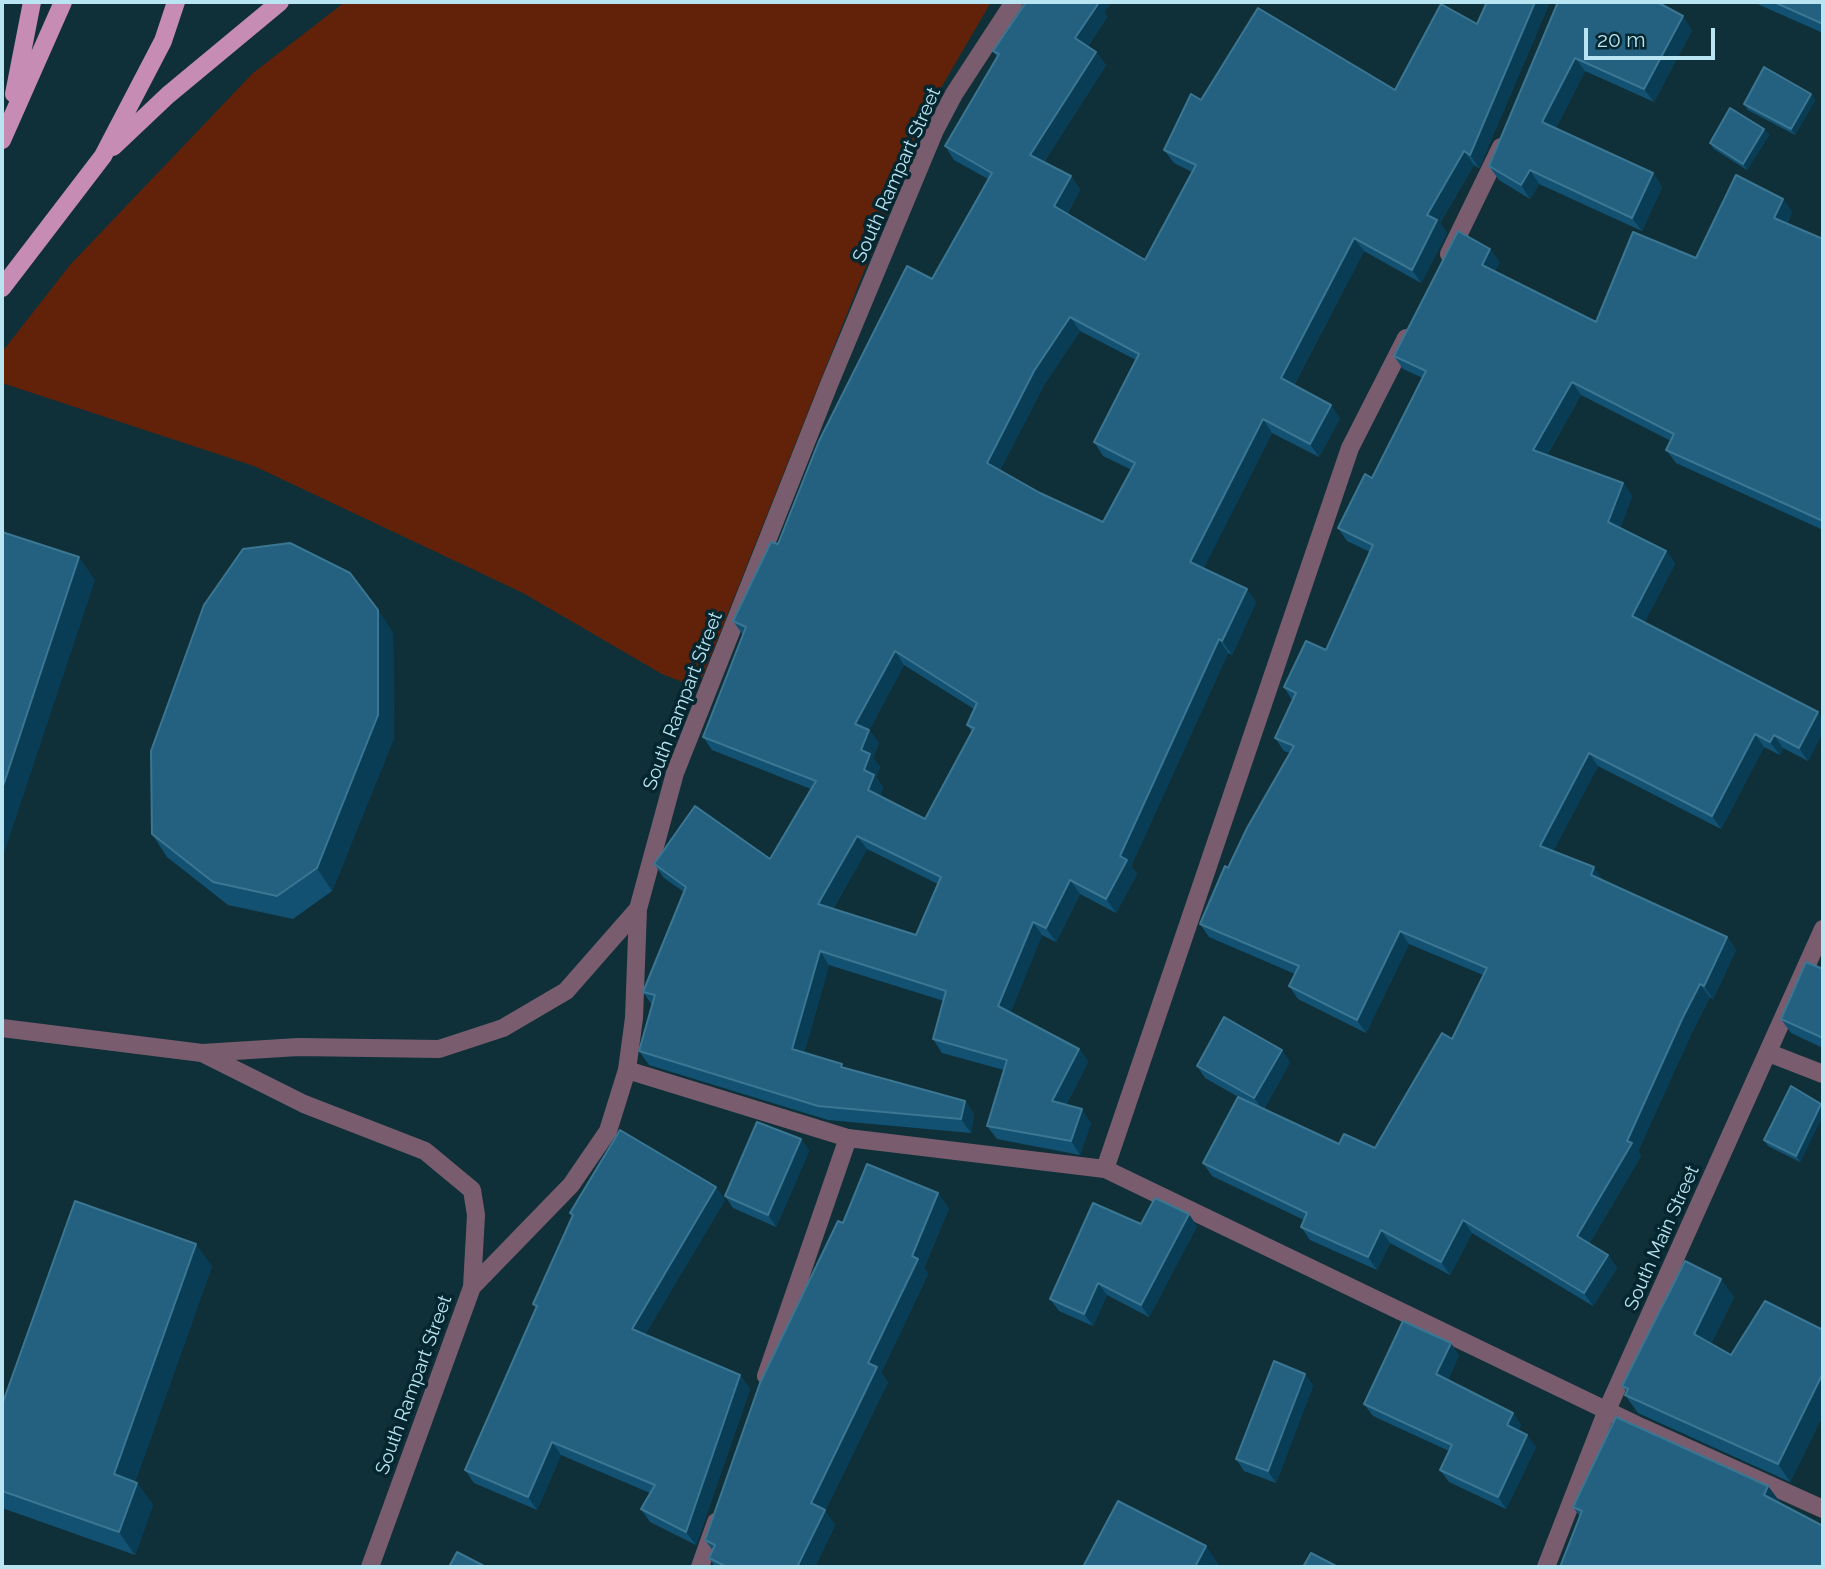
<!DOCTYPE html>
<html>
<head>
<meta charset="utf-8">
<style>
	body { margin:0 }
	#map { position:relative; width:1825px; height:1569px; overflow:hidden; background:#103039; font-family:Raleway,sans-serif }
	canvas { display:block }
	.frame { position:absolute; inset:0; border:4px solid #b9e5f3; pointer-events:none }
	.scale { position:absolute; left:1584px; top:28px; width:131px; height:32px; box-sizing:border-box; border:4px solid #b9e5f3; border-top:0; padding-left:9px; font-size:21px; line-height:24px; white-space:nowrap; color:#b9e5f3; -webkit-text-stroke:5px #05262f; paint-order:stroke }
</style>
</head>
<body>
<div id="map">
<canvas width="1825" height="1569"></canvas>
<div class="frame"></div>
<div class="scale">20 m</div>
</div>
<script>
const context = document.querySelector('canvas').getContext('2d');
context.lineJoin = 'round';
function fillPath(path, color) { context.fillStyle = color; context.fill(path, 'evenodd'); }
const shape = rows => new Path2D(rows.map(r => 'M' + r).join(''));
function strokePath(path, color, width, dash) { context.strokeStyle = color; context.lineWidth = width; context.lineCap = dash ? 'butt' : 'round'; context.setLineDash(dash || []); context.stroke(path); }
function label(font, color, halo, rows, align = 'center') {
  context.font = font + ' Raleway,sans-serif'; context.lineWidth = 7; context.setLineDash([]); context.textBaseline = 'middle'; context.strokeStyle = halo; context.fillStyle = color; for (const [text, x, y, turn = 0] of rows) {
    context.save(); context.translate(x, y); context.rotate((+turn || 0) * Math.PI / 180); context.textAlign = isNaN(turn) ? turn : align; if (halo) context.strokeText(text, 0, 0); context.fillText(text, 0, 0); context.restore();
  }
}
fillPath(shape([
	[345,2,991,2,928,110,698,688,662,674,523,593,254,466,2,383,2,352,70,265,253,73]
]), '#612209');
strokePath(shape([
	[1449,254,1501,147],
	[1406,338,1350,448,1105,1169,1641,1427,1823,1509],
	[1769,1053,1823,1074],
	[627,1070,848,1138,1105,1169],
	[766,1376,848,1138],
	[700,1567,716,1522]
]), '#795d6f', 18);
strokePath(shape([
	[2,1028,202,1053,298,1047,439,1049,503,1028,566,991,638,909],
	[202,1053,304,1104,425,1151,472,1190,476,1215,472,1287],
	[370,1567,472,1287,571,1185,608,1131,627,1070,634,1018,638,909,675,773,830,382,935,130,954,94,1014,2],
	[1546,1567,1607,1410,1823,929]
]), '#795d6f', 18);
strokePath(shape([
	[14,94,32,2],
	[2,140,63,2],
	[113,147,168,95,280,2],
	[2,288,103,156,163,41,176,2]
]), '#c78cb3', 18);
fillPath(shape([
	[1026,2,1112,2,1104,12,1107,17,1088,46,1096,52,1106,65,1044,162,1071,176,1080,190,1067,214,1145,260,1192,172,1174,163,1164,150,1201,100,1395,90,1477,24,1487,2,1550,2,1479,168,1474,165,1440,223,1447,233,1421,283,1364,251,1294,385,1340,418,1319,457,1272,433,1203,569,1256,602,1232,655,1228,653,1131,866,1137,874,1116,913,1080,894,1056,942,1042,935,1010,1013,1079,1049,1088,1062,1066,1105,1091,1123,1080,1155,997,1139,987,1126,1004,1070,942,1053,933,1039,944,1001,829,965,804,1053,846,1068,965,1101,974,1114,971,1133,828,1120,649,1065,639,1051,652,1005,643,992,684,892,664,878,654,864,770,859,811,789,712,750,703,737,743,635,733,621,932,279,988,179,954,160,945,146,997,57,993,51],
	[1080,331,1136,360,1094,442,1103,456,1132,470,1103,522,1040,493,1000,470,1044,385],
	[904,665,974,709,967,725,972,732,925,819,880,796,883,788,876,777,880,767,873,758,879,743,869,730],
	[867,849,938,884,916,935,833,909],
	[1558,2,1692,30,1654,102,1585,71,1556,128,1653,173,1662,187,1642,231,1539,184,1530,199,1499,180,1489,166],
	[1753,2,1823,2,1823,33],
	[1811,94,1815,100,1795,135,1748,110,1744,104],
	[1764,129,1769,135,1747,170,1714,149,1710,143],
	[1783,199,1792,212,1787,224,1823,239,1823,530,1676,463,1666,450,1671,441,1581,395,1547,455,1623,483,1632,496,1620,528,1666,551,1675,564,1644,623,1818,712,1823,720,1823,732,1808,761,1783,748,1780,755,1764,747,1721,829,1598,766,1553,851,1603,880,1603,881,1727,937,1736,950,1713,999,1710,997,1693,1030,1638,1151,1641,1156,1589,1244,1608,1255,1617,1268,1593,1306,1472,1233,1450,1275,1390,1243,1377,1270,1310,1240,1301,1227,1304,1220,1212,1176,1203,1163,1242,1099,1205,1078,1197,1066,1290,1062,1264,1109,1339,1144,1375,1148,1452,1039,1483,975,1409,944,1366,1033,1298,999,1289,986,1295,974,1209,937,1200,924,1228,868,1290,753,1284,751,1275,738,1292,700,1284,687,1326,650,1370,552,1347,541,1338,528,1372,478,1423,378,1403,369,1394,356,1500,262,1494,271,1596,322,1696,258],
	[378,610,393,633,394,738,332,891,293,919,228,905,167,857,152,834],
	[1823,969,1823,1048,1791,1033,1781,1019],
	[1823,1107,1823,1115,1800,1162,1768,1146,1764,1140],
	[801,1139,809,1151,776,1227,733,1208,725,1196],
	[716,1187,725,1200,645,1334,740,1375,750,1389,696,1545,650,1522,641,1509,650,1493,561,1455,537,1510,474,1483,465,1470,536,1308,533,1304,572,1216,570,1213],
	[949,1208,924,1268,928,1274,881,1373,888,1382,825,1511,835,1525,815,1567,715,1567,709,1558,713,1551,705,1540,843,1223],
	[1141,1224,1197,1226,1149,1317,1107,1295,1093,1326,1059,1311,1050,1299],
	[212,1266,135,1482,137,1483,153,1505,135,1555,2,1508,2,1405],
	[1734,1297,1711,1343,1731,1355,1823,1330,1823,1415,1790,1482,1638,1413,1625,1395,1627,1393,1622,1386],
	[1459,1355,1448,1380,1513,1413,1521,1425,1518,1431,1536,1447,1506,1509,1449,1482,1440,1470,1449,1451,1373,1416,1364,1404],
	[1305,1374,1313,1386,1276,1483,1244,1471,1236,1459],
	[1768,1486,1780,1502,1779,1503,1580,1517,1573,1507]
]), '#125172');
fillPath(shape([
	[1094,2,1112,2,1104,12,1107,17,1084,51,1075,38],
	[1535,2,1550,2,1479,168,1470,155],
	[1683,16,1692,30,1654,102,1644,89],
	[1096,52,1106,65,1040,168,1030,155],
	[1575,58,1585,71,1552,136,1542,122],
	[1811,94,1815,100,1795,135,1791,129],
	[1764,129,1769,135,1747,170,1743,164],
	[1464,151,1474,165,1440,223,1447,233,1421,283,1412,270,1427,215],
	[1530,170,1539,184,1530,199,1521,185],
	[1653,173,1662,187,1642,231,1632,218],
	[1071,176,1080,190,1063,220,1054,206],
	[1783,199,1792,212,1783,231,1774,218],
	[1354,238,1364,251,1290,392,1281,378],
	[1490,249,1500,262,1491,278,1482,265],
	[1070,317,1080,331,1044,385,997,476,987,463,1034,371],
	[1572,382,1581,395,1542,463,1533,450],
	[1331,405,1340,418,1319,457,1310,444],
	[1263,419,1272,433,1200,576,1190,562],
	[1623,483,1632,496,1617,535,1608,522],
	[1666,551,1675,564,1641,629,1632,616],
	[79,557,95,580,2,859,2,789],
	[1247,589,1256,602,1232,655,1222,641],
	[378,610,393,633,394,738,332,891,317,868],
	[1219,639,1228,653,1131,866,1137,874,1116,913,1106,899,1120,856],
	[895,651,904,665,869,730,879,743,873,758,880,767,876,777,883,788,877,804,868,790,861,750,855,724],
	[1818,712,1823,720,1823,732,1808,761,1799,748],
	[1755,734,1764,747,1721,829,1712,816],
	[1774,735,1783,748,1780,755,1770,742],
	[1589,753,1598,766,1549,859,1540,846],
	[857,836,867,849,828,917,818,904],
	[1594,867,1603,880,1600,888,1591,875],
	[1070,880,1080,894,1056,942,1046,928],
	[1033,922,1042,935,1008,1020,998,1006],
	[1400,931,1409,944,1366,1033,1357,1020],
	[1727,937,1736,950,1713,999,1704,986],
	[820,951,829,965,801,1063,792,1049],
	[1700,984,1710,997,1693,1030,1638,1151,1641,1156,1586,1249,1577,1236,1627,1141,1683,1017],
	[1079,1049,1088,1062,1061,1114,1052,1101],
	[1282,1050,1290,1062,1263,1110,1254,1098],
	[965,1101,974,1114,971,1133,961,1119],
	[1821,1104,1823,1107,1823,1115,1800,1162,1796,1156],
	[1082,1109,1091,1123,1080,1155,1071,1141],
	[801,1139,809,1151,776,1227,768,1215],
	[716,1187,725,1200,641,1342,632,1329],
	[938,1193,949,1208,924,1268,928,1274,881,1373,888,1382,825,1511,835,1525,815,1567,797,1567,811,1503],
	[1189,1214,1197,1226,1149,1317,1141,1305],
	[1463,1220,1472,1233,1450,1275,1441,1262],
	[1381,1230,1390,1243,1377,1270,1368,1257],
	[196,1244,212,1266,130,1496,114,1474],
	[1608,1255,1617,1268,1593,1306,1584,1293],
	[1721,1279,1734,1297,1707,1351,1694,1334],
	[1098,1283,1107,1295,1093,1326,1084,1314],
	[1451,1343,1459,1355,1445,1386,1436,1374],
	[1823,1373,1823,1415,1790,1482,1778,1464],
	[1305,1374,1313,1386,1276,1483,1268,1471],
	[740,1375,750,1389,696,1545,686,1532],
	[1513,1413,1521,1425,1515,1437,1507,1425],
	[1527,1435,1536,1447,1506,1509,1498,1497],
	[552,1442,561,1455,537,1510,528,1497],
	[137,1483,153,1505,135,1555,119,1532],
	[1768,1486,1780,1502,1775,1512,1764,1495],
	[1206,1546,1219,1565,1218,1567,1195,1567]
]), '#093d55');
const building = shape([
	[1026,2,1095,2,1098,4,1075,38,1096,52,1030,155,1071,176,1054,206,1145,260,1196,165,1164,150,1191,94,1201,100,1258,8,1395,90,1441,4,1477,24,1487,2,1535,2,1470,155,1464,151,1427,215,1437,220,1412,270,1354,238,1281,378,1331,405,1310,444,1263,419,1190,562,1247,589,1222,641,1219,639,1120,856,1127,860,1106,899,1070,880,1046,928,1033,922,998,1006,1079,1049,1052,1101,1082,1109,1071,1141,987,1126,1007,1060,933,1039,946,991,820,951,792,1049,842,1064,841,1067,965,1101,961,1119,818,1106,639,1051,655,995,643,992,686,887,654,864,695,806,770,859,816,781,703,737,746,627,733,621,771,542,778,544,819,441,907,266,932,279,992,173,945,146,999,54,993,51,1026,2],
	[1070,317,1139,354,1094,442,1135,463,1103,522,1040,493,987,463,1034,371,1070,317],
	[895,651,977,703,967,725,974,728,925,819,868,790,874,775,864,770,870,754,861,750,869,730,855,724,895,651],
	[857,836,941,877,916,935,818,904,857,836],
	[1558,2,1657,2,1683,16,1644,89,1575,58,1542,122,1653,173,1632,218,1530,170,1521,185,1489,166,1558,2],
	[1774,2,1823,2,1823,24,1774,2],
	[1764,67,1811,94,1791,129,1744,104,1764,67],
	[1730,108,1764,129,1743,164,1710,143,1730,108],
	[1736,175,1783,199,1774,218,1823,239,1823,381,1822,385,1823,385,1823,521,1666,450,1674,434,1572,382,1533,450,1623,483,1608,522,1666,551,1632,616,1818,712,1799,748,1774,735,1770,742,1755,734,1712,816,1589,753,1540,846,1594,867,1591,875,1727,937,1704,986,1700,984,1683,1017,1627,1141,1632,1143,1577,1236,1608,1255,1584,1293,1463,1220,1441,1262,1381,1230,1368,1257,1301,1227,1307,1213,1203,1163,1238,1097,1339,1144,1344,1134,1375,1148,1442,1033,1452,1039,1487,968,1400,931,1357,1020,1289,986,1299,966,1200,924,1225,866,1228,868,1247,828,1294,746,1275,738,1296,693,1284,687,1306,641,1326,650,1373,545,1338,528,1365,474,1372,478,1426,371,1394,356,1458,231,1490,249,1482,265,1596,322,1633,232,1696,258,1736,175],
	[2,532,79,557,2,789,2,532],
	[290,543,350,573,378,610,378,715,317,868,277,896,213,882,152,834,151,751,204,605,243,549,290,543],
	[1806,962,1823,969,1823,1038,1781,1019,1806,962],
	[1224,1017,1282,1050,1254,1098,1197,1066,1224,1017],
	[1791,1086,1821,1104,1796,1156,1764,1140,1791,1086],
	[757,1122,801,1139,768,1215,725,1196,757,1122],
	[620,1130,716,1187,632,1329,740,1375,686,1532,641,1509,655,1485,552,1442,528,1497,465,1470,537,1306,533,1304,573,1215,570,1213,620,1130],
	[867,1164,938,1193,912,1256,918,1259,868,1363,877,1367,811,1503,825,1510,797,1567,727,1567,709,1558,715,1545,705,1540,760,1383,838,1221,843,1223,867,1164],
	[1155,1198,1189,1214,1141,1305,1098,1283,1084,1314,1050,1299,1093,1203,1141,1224,1155,1198],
	[75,1201,196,1244,114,1474,137,1483,119,1532,2,1491,2,1405,75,1201],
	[1685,1261,1721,1279,1694,1334,1731,1355,1765,1301,1823,1330,1823,1373,1778,1464,1625,1395,1628,1389,1622,1386,1685,1261],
	[1403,1321,1451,1343,1436,1374,1513,1413,1507,1425,1527,1435,1498,1497,1440,1470,1452,1445,1364,1404,1403,1321],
	[1274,1361,1305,1374,1268,1471,1236,1459,1274,1361],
	[1616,1417,1768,1486,1764,1495,1823,1526,1823,1567,1560,1567,1582,1511,1573,1507,1616,1417],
	[1118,1501,1206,1546,1195,1567,1083,1567,1118,1501],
	[457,1552,486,1567,449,1567,457,1552],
	[1311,1553,1338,1567,1303,1567,1311,1553]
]);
fillPath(building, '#246180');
strokePath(building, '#3b7692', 2);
label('19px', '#b9e5f3', '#05262f', [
	["South Rampart Street",897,175,-66],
	["South Rampart Street",683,701,-69],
	["South Main Street",1662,1238,-66],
	["South Rampart Street",414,1385,-70]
]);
</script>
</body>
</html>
